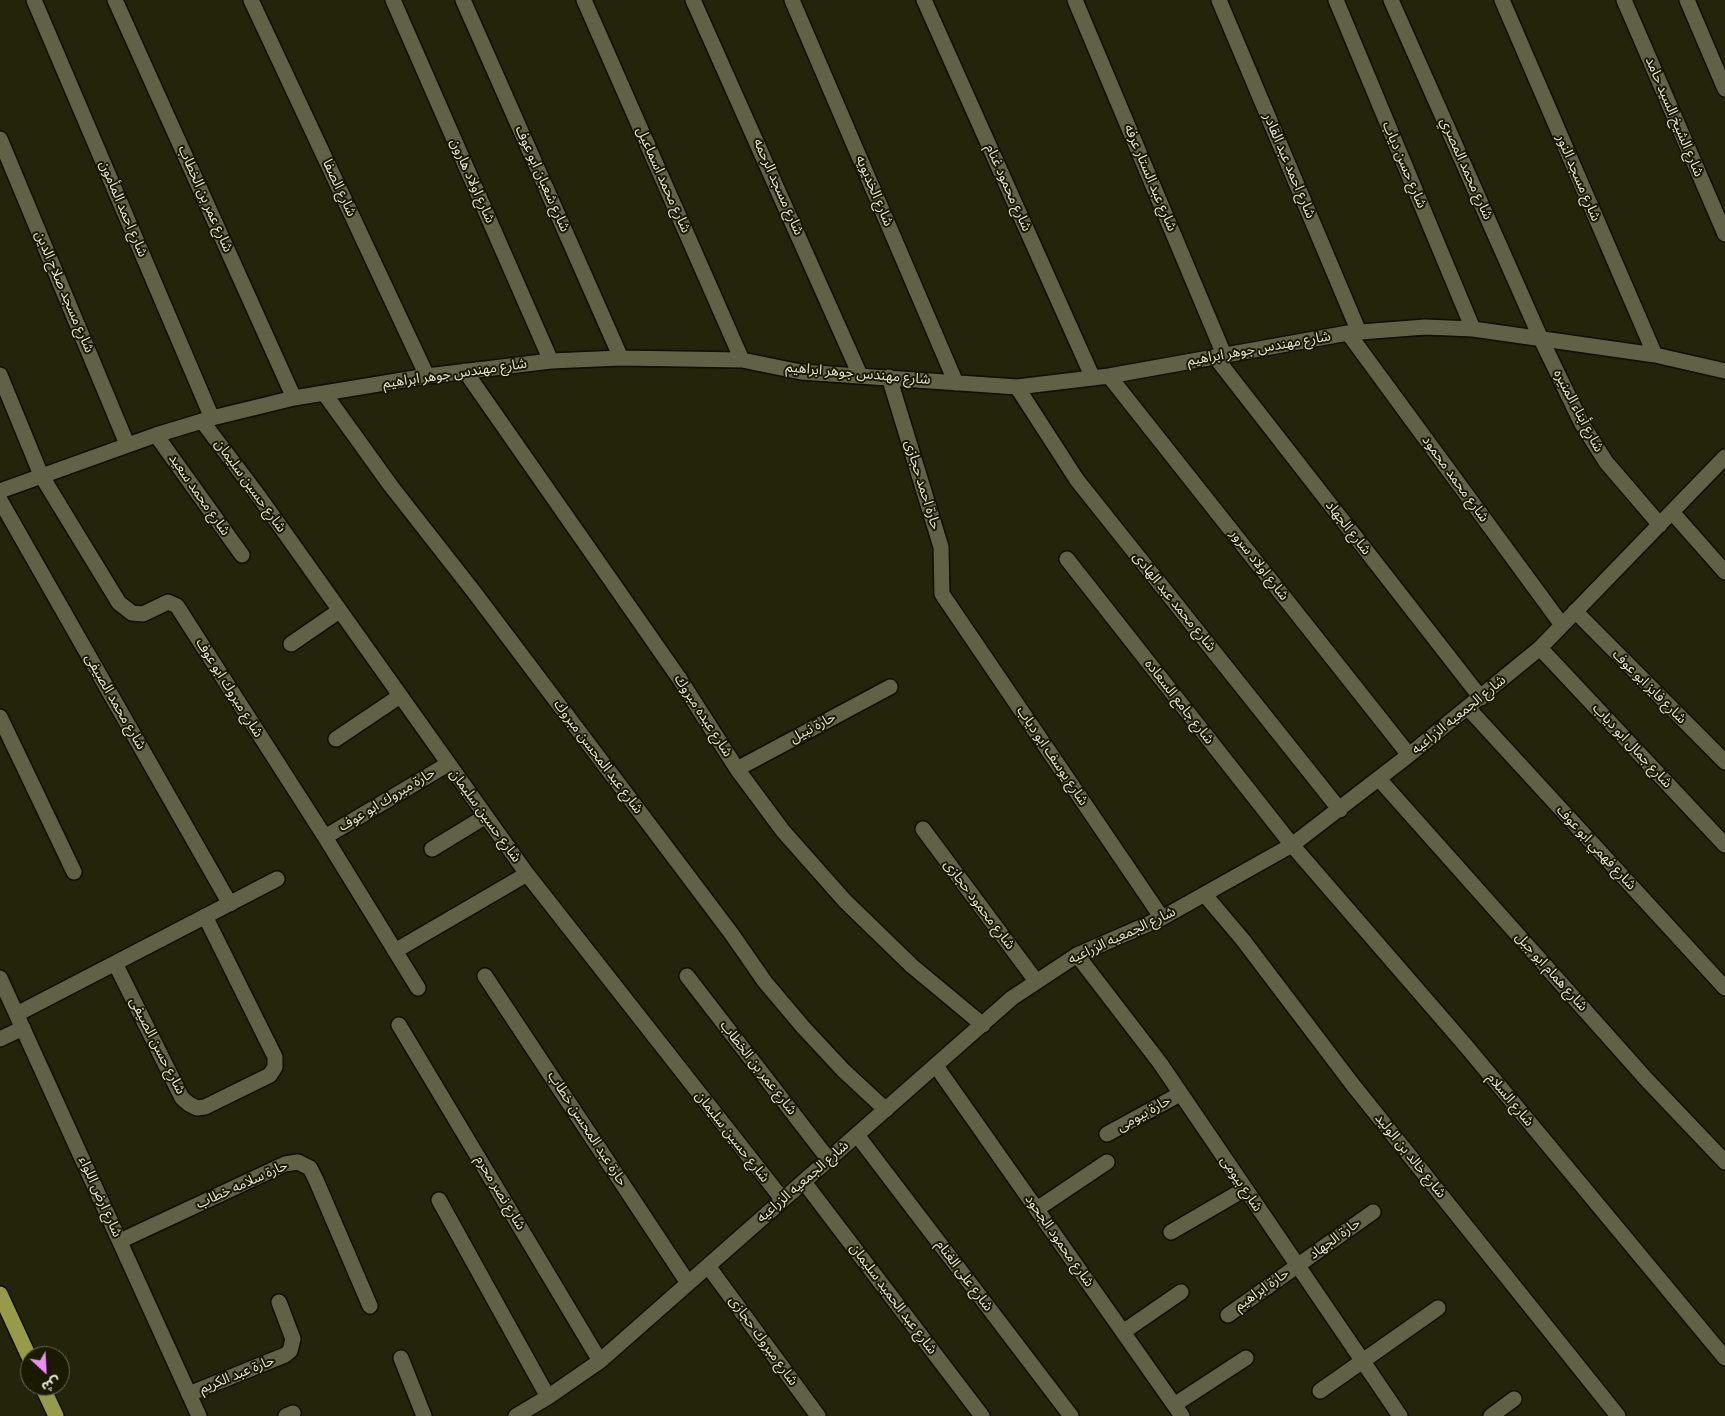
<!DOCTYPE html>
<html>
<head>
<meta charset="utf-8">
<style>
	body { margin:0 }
	#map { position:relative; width:1725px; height:1416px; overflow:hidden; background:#232409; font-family:Signika,"Noto Sans Arabic",sans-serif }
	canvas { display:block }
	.north { position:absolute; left:20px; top:1346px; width:50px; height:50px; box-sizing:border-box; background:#1a1a01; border:1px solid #696a54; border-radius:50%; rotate:155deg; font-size:14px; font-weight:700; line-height:20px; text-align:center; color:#dfe1d0 }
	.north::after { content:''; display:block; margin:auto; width:18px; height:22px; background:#eb8dfc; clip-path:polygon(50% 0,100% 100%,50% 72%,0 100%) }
</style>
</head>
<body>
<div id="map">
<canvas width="1725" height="1416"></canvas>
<div class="north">ش</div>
</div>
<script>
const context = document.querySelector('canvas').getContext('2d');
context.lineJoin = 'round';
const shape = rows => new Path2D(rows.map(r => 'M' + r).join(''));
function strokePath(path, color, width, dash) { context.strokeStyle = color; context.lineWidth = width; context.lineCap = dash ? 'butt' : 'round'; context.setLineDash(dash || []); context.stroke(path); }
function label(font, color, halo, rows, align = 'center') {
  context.font = font + ' Signika,"Noto Sans Arabic",sans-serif'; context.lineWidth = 4; context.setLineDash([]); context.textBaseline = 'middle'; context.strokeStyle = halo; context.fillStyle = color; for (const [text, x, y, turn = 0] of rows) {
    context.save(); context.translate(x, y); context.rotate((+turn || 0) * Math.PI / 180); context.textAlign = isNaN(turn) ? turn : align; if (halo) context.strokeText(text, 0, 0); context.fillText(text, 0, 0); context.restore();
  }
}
const street = shape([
	[34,0,212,418],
	[115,0,294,398],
	[251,0,427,376],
	[393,0,551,361],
	[463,0,621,358],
	[584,0,742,360],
	[693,0,860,375],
	[792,0,956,383],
	[924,0,1092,376],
	[1075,0,1225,357],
	[1219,0,1359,332],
	[1336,0,1473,329],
	[1391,0,1541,339,1582,424,1606,462,1660,525],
	[1502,0,1655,355],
	[1624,0,1725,234],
	[1687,0,1725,89],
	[0,139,127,444],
	[1348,333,1562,625],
	[1216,358,1481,698],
	[465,371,679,678,737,769,783,831,845,901,912,966,983,1025],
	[0,375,41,475,119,603,132,613,143,614,168,602,177,606,325,837,418,988],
	[1109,376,1409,755],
	[889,377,941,547,942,594,1162,918],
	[1017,387,1077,480,1340,810],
	[324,393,391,486,474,592,731,933,765,982,803,1027,843,1070,886,1110],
	[202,421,260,498,527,874,783,1200],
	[156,435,242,555],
	[0,491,156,435,212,418,294,398,427,376,551,361,621,358,742,360,801,372,1017,387,1109,376,1348,333,1425,327,1473,329,1655,355,1725,371],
	[0,500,230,904],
	[1672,512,1725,572],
	[1067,559,1292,845,1466,1046,1725,1358],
	[1575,611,1725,762],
	[291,644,339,611],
	[1540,648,1725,845],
	[1468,708,1725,988],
	[0,717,74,872],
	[336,739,400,696],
	[737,769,890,687],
	[1379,779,1647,1080,1725,1162],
	[923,829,1036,981],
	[325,837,448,764],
	[432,849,486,816],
	[1205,895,1243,940,1353,1085,1618,1416],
	[395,951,527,874],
	[1077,955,1160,1063,1400,1416],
	[115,963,182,1098,189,1104,197,1108,205,1107,270,1075,275,1067,275,1057,205,916],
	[485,976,688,1283],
	[687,976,829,1160],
	[17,1014,277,879],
	[399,1025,600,1361],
	[936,1066,1182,1416],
	[1107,1134,1180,1094],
	[857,1135,1071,1416],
	[804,1182,982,1416],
	[439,1200,548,1397],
	[1037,1209,1107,1162],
	[1171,1232,1245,1189],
	[120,1241,285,1164,298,1162,310,1168,316,1180,370,1306],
	[708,1266,818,1416],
	[1228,1315,1373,1212],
	[1123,1332,1181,1292],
	[401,1358,424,1416],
	[1320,1391,1438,1308],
	[189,1394,285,1355,290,1351,293,1339,279,1302],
	[1174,1405,1246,1358],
	[286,1416,293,1413],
	[516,1416,548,1397,600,1361,1012,998,1077,955,1162,918,1292,845,1409,755,1540,648,1725,457],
	[1491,1416,1514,1399]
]);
const secondary = shape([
	[0,978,199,1416],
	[0,1039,23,1028]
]);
const highway = shape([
	[0,1294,30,1359],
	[42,1386,56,1416]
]);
strokePath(street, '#0d0d00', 18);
strokePath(secondary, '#0d0d00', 18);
strokePath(highway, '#0d0d00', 18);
strokePath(street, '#606145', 15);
strokePath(secondary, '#606145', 15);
strokePath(highway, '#979b49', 15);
label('14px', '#dfe1d0', '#1a1a01', [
	["شارع الشيخ السيد حامد",1674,117,67],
	["شارع حسن دياب",1404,165,67],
	["شارع احمد عبد القادر",1289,166,67],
	["شارع محمد المصري",1466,169,66],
	["شارع عبد الستار عرفه",1150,178,67],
	["شارع مسجد النور",1578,178,67],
	["شارع شعبان ابو عوف",542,179,66],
	["شارع محمد اسماعيل",663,180,66],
	["شارع اولاد هارون",472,181,66],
	["شارع مسجد الرحمه",778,187,66],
	["شارع الصفا",339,188,65],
	["شارع محمود غنام",1008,188,66],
	["شارع الخديويه",874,191,67],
	["شارع عمر بن الخطاب",205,199,66],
	["شارع احمد المأمون",123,209,67],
	["شارع مسجد صلاح الدين",64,292,67],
	["شارع مهندس جوهر ابراهيم",1259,349,-10],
	["شارع مهندس جوهر ابراهيم",455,374,-8],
	["شارع مهندس جوهر ابراهيم",858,374,5],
	["شارع أبناء المنيره",1578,411,62],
	["شارع محمد محمود",1455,479,54],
	["حارة احمد حجازى",922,485,73],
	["شارع حسين سليمان",250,486,54],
	["شارع محمد سعيد",199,495,55],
	["شارع الجهاد",1348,528,52],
	["شارع اولاد سرور",1259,565,52],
	["شارع محمد عبد الهادى",1174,602,51],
	["شارع فايز ابو عوف",1649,687,45],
	["شارع مبروك ابو عوف",229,688,58],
	["شارع محمد الصيفى",115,702,60],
	["شارع جامع السعاده",1179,702,52],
	["شارع الجمعيه الزراعيه",1459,715,-39],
	["شارع عبده مبروك",703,716,57],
	["حارة نبيل",813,728,-28],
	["شارع جمال ابو دياب",1632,746,47],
	["شارع يوسف ابو دياب",1052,756,56],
	["شارع عبد المحسن مبروك",598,757,53],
	["حارة مبروك ابو عوف",387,800,-31],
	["شارع حسين سليمان",485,816,54],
	["شارع فهمي ابو عوف",1596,848,47],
	["شارع محمود حجازى",979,905,53],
	["شارع الجمعيه الزراعيه",1122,936,-25],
	["شارع همام ابو جبل",1551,972,48],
	["شارع حسن الصيفى",157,1046,63],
	["شارع عمر بن الخطاب",758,1068,52],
	["شارع السلام",1510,1100,50],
	["حارة بيومى",1144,1114,-29],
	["حارة عبد المحسن خطاب",587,1129,57],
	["شارع حسين سليمان",732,1137,52],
	["شارع خالد بن الوليد",1410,1156,51],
	["شارع الجمعيه الزراعيه",803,1182,-41],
	["شارع بيومى",1241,1184,56],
	["حارة سلامه خطاب",242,1185,-24],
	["شارع نصر محرم",500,1193,59],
	["شارع ارض اللواء",100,1197,66],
	["حارة الجهاد",1335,1239,-36],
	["شارع محمود الجحود",1059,1241,55],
	["شارع على الغنام",964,1276,53],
	["حارة ابراهيم",1262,1290,-35],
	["شارع عبد الحميد سليمان",893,1299,53],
	["شارع مبروك حجازى",763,1341,54],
	["حارة عبد الكريم",237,1375,-22]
]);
</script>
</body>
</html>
